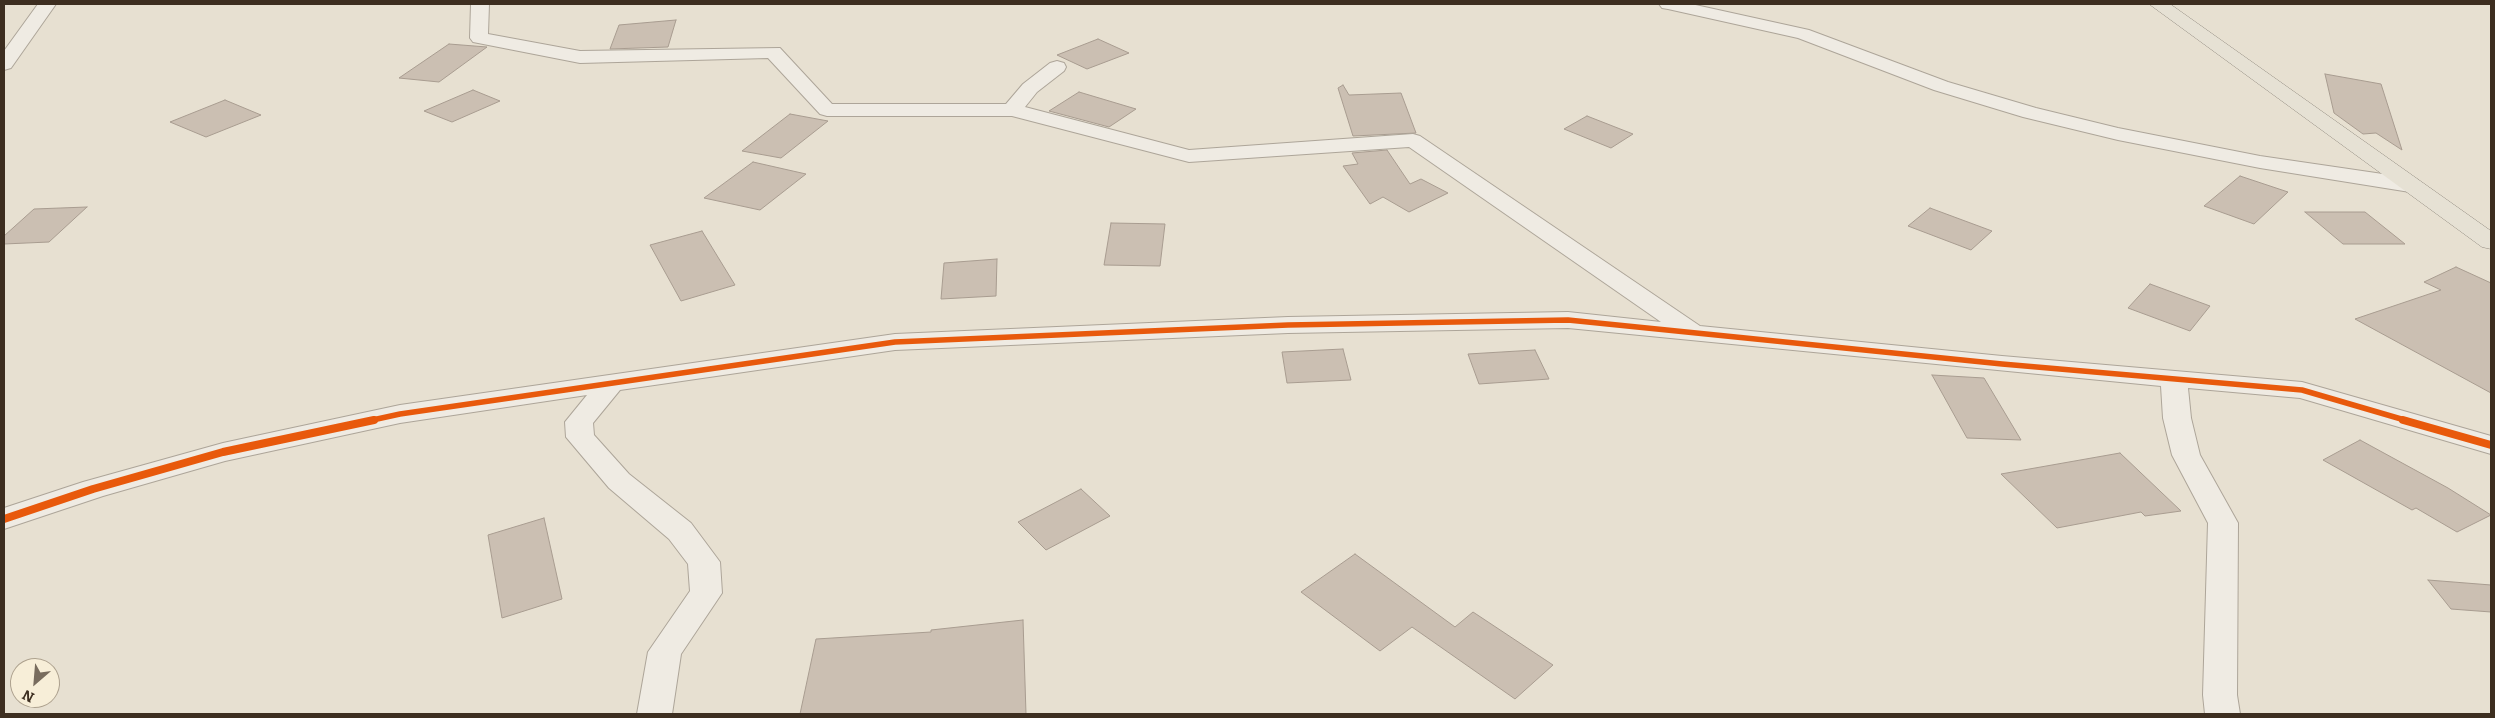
<!DOCTYPE html>
<html>
<head>
<meta charset="utf-8">
<style>
	body { margin:0 }
	#map { position:relative; width:2495px; height:718px; overflow:hidden; background:#e7e0d1; font-family:Bitter,serif }
	canvas { display:block }
	.frame { position:absolute; inset:0; border:5px solid #3d2e20; pointer-events:none }
	.north { position:absolute; left:10px; top:658px; width:50px; height:50px; box-sizing:border-box; background:#f7eed8; border:1px solid #ada18e; border-radius:50%; rotate:207deg; font-size:14px; font-weight:700; line-height:20px; text-align:center; color:#3d2e20 }
	.north::after { content:''; display:block; margin:auto; width:18px; height:22px; background:#786c5e; clip-path:polygon(50% 0,100% 100%,50% 72%,0 100%) }
</style>
</head>
<body>
<div id="map">
<canvas width="2495" height="718"></canvas>
<div class="frame"></div>
<div class="north">N</div>
</div>
<script>
const context = document.querySelector('canvas').getContext('2d');
context.lineJoin = 'round';
function fillPath(path, color) { context.fillStyle = color; context.fill(path, 'evenodd'); }
const shape = rows => new Path2D(rows.map(r => 'M' + r).join(''));
function strokePath(path, color, width, dash) { context.strokeStyle = color; context.lineWidth = width; context.lineCap = dash ? 'butt' : 'round'; context.setLineDash(dash || []); context.stroke(path); }
const building = shape([
	[676,20,668,47,610,49,619,25,676,20],
	[1098,39,1129,53,1087,69,1057,55,1098,39],
	[449,44,487,47,439,82,399,78,449,44],
	[2325,74,2381,84,2402,150,2376,133,2363,134,2334,113,2325,74],
	[1343,85,1349,95,1401,93,1416,133,1353,136,1338,88,1343,85],
	[473,90,500,101,452,122,424,111,473,90],
	[1079,92,1136,109,1109,127,1049,111,1079,92],
	[225,100,261,115,206,137,170,122,225,100],
	[790,114,828,121,781,158,742,151,790,114],
	[1587,116,1633,134,1611,148,1564,129,1587,116],
	[1387,150,1410,184,1421,179,1448,193,1409,212,1383,197,1370,204,1343,166,1358,164,1352,153,1387,150],
	[753,162,806,174,760,210,704,198,753,162],
	[2240,176,2288,192,2254,224,2204,206,2240,176],
	[87,207,49,242,4,244,4,236,34,209,87,207],
	[1930,208,1992,231,1971,250,1908,226,1930,208],
	[2305,212,2365,212,2405,244,2343,244,2305,212],
	[1111,223,1165,224,1160,266,1104,265,1111,223],
	[702,231,735,285,681,301,650,245,702,231],
	[997,259,996,296,941,299,944,263,997,259],
	[2456,267,2491,283,2491,393,2355,319,2441,290,2424,282,2456,267],
	[2150,284,2210,306,2190,331,2128,308,2150,284],
	[1343,349,1351,380,1287,383,1282,352,1343,349],
	[1535,350,1549,379,1479,384,1468,354,1535,350],
	[1932,375,1984,378,2021,440,1967,438,1932,375],
	[2360,440,2448,488,2491,515,2457,532,2416,508,2412,510,2323,460,2360,440],
	[2120,453,2181,511,2145,516,2141,512,2057,528,2001,474,2120,453],
	[1081,489,1110,516,1046,550,1018,522,1081,489],
	[544,518,562,599,502,618,488,535,544,518],
	[1355,554,1455,627,1473,612,1553,665,1515,699,1412,627,1380,651,1301,592,1355,554],
	[2428,580,2491,585,2491,612,2451,609,2428,580],
	[1023,620,1026,714,800,714,816,639,931,632,931,630,1023,620]
]);
fillPath(building, '#cbbfb2');
strokePath(building, '#a89c90', 1);
const minor = shape([
	[38,4,56,4,11,68,4,70,4,51,38,4],
	[471,4,489,4,488,34,580,51,780,48,832,104,1006,104,1023,84,1050,63,1057,61,1064,63,1066,67,1064,71,1037,92,1025,107,1189,150,1413,134,1420,136,1700,326,2002,356,2302,382,2491,436,2491,454,2300,398,2188,388,2191,418,2200,455,2238,523,2237,695,2240,714,2205,714,2203,695,2208,523,2172,455,2163,418,2161,386,1568,328,1288,333,895,350,620,390,593,423,594,435,629,474,691,523,720,562,722,593,681,654,672,714,637,714,648,652,690,591,688,564,669,539,609,488,566,437,565,422,587,395,400,423,225,461,103,496,4,529,4,508,83,482,223,443,400,405,895,334,1288,317,1568,312,1661,322,1409,147,1189,162,1012,116,827,116,820,114,768,58,580,63,473,42,470,38,471,4],
	[1659,4,1691,4,1809,30,1948,82,2036,108,2118,128,2260,156,2410,178,2418,180,2421,185,2418,190,2410,192,2260,168,2118,140,2023,117,1934,90,1798,38,1668,9,1662,8,1659,4]
]);
const major = shape([
	[2149,4,2170,4,2491,231,2491,249,2482,247,2149,4]
]);
strokePath(minor, '#ada599', 2);
strokePath(major, '#928b80', 1);
fillPath(minor, '#efebe3');
fillPath(major, '#e6e1d4');
strokePath(shape([
	[368,421,400,414,895,342,1288,325,1568,320,2002,364,2302,390,2408,421]
]), '#e8590c', 5.5);
strokePath(shape([
	[2403,420,2491,445],
	[4,519,93,489,223,452,374,420]
]), '#e8590c', 8);
</script>
</body>
</html>
